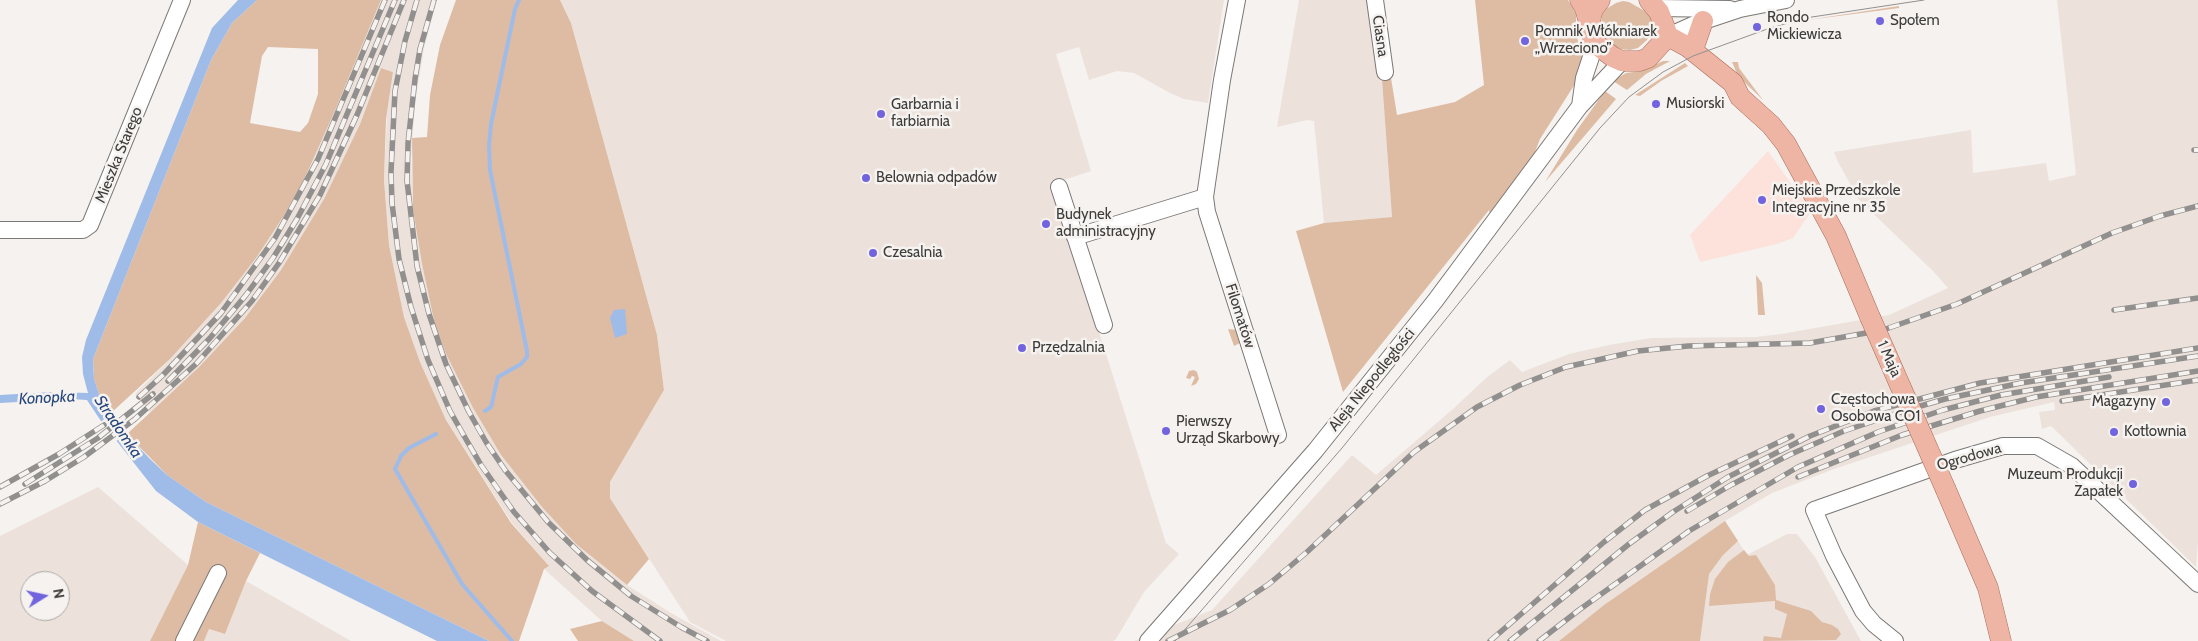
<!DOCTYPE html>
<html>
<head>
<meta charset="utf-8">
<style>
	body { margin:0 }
	#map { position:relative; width:2198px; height:641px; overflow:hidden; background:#f5f2ef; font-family:Cabin,sans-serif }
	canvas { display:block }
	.north { position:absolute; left:20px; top:571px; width:50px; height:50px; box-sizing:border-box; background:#f5f2ef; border:1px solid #aba9a7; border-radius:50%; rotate:80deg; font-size:14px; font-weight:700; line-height:20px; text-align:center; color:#3d3c3b }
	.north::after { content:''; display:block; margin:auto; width:18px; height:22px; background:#7164de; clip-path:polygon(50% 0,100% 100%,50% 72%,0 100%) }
</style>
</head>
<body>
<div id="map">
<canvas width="2198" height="641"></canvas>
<div class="north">N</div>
</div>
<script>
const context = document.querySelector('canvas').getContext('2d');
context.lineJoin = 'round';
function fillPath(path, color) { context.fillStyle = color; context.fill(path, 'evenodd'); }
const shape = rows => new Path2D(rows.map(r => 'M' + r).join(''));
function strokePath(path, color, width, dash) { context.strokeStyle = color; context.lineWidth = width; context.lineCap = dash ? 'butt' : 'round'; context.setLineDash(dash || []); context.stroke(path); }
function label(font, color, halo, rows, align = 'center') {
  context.font = font + ' Cabin,sans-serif'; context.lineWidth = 5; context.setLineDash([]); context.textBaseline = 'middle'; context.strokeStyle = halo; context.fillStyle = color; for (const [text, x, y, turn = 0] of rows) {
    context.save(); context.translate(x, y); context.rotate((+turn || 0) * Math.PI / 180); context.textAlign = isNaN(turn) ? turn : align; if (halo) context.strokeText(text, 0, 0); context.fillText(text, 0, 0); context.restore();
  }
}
fillPath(shape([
	[381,0,437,0,424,48,415,103,411,158,413,210,422,264,435,325,446,354,473,408,501,455,542,507,576,544,627,585,671,613,721,641,634,641,602,621,544,569,548,565,512,523,446,420,420,362,404,317,389,245,384,180,387,116,393,72,381,68,360,124,324,199,281,270,245,318,199,367,150,412,135,394,170,359,224,299,283,217,302,184,334,113],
	[560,0,1224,0,1208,103,1184,99,1170,93,1134,73,1117,71,1089,80,1079,47,1056,54,1091,171,1052,184,1166,543,1179,554,1144,592,1116,639,1113,641,726,641,690,622,610,498,610,482,664,390,657,335,571,23],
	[1299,0,1371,0,1382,80,1392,217,1324,223,1314,121,1307,120,1277,127],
	[2057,0,2198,0,2198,542,2196,567,2051,426,2042,429,2039,412,2055,410,2054,402,1990,417,1834,469,1772,493,1725,521,1747,555,1787,534,1797,534,1815,557,1861,641,1606,641,1598,610,1559,641,1134,641,1212,610,1352,455,1376,475,1453,409,1486,378,1510,360,1522,372,1569,354,1609,345,1651,338,1756,337,1781,334,1889,315,1948,288,1933,271,1859,200,1838,162,1834,152,1971,130,1973,173,2046,163,2049,181,2076,175],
	[98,487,188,565,150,641,0,641,0,536],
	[30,581,60,581,60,611,30,611],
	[246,581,351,641,204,641,209,629,225,634]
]), '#ece2db');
fillPath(shape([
	[1768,151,1811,212,1793,238,1777,244,1700,262,1690,235]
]), '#fce2db');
fillPath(shape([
	[257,0,381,0,334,113,302,184,283,217,256,258,221,303,170,359,111,413,100,397,94,379,93,359,211,60,232,23],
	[268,47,318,49,318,94,308,123,300,132,250,123,262,56],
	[456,0,560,0,571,23,657,335,664,390,610,482,610,498,649,559,627,585,576,544,542,507,501,455,473,408,446,354,435,325,422,264,413,210,412,138,427,137,430,95,440,45],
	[1475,0,1568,0,1576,14,1576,34,1583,58,1580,76,1540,139,1533,157,1490,215,1489,210,1343,392,1296,231,1324,223,1392,217,1382,80,1391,78,1397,115,1455,102,1484,85],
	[1623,1,1629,2,1650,14,1654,23,1654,29,1647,40,1638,48,1630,50,1618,49,1606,40,1601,27,1602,15,1606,9,1616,3],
	[1899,6,1899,8,1808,20,1827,17],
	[1663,61,1670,61,1646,74,1627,90,1613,81,1626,73,1641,71],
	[1732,62,1738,62,1739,68,1763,100,1738,76],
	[1685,63,1688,66,1661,81,1640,96,1635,95],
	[381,68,393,72,386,120,384,180,389,245,404,317,420,362,446,420,511,523,549,566,544,569,519,641,489,641,206,502,167,475,127,434,199,367,245,318,281,270,324,199,360,124],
	[1605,91,1616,99,1545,182,1577,130],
	[1756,275,1762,283,1765,315,1758,315],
	[1228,329,1237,330,1242,341,1240,343,1234,346],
	[1194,370,1197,372,1199,379,1196,384,1191,386,1195,377,1192,376,1190,379,1186,378,1189,371],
	[1725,521,1738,541,1723,555,1709,574,1700,641,1559,641,1604,605],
	[198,522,260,553,246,581,225,634,209,629,204,641,150,641,188,565],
	[1744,550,1749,556,1756,555,1775,585,1776,600,1811,611,1822,622,1832,625,1838,629,1841,634,1836,640,1763,641,1764,636,1781,638,1787,614,1775,609,1775,601,1709,606,1710,594,1715,579,1728,562],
	[602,621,634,641,578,641,570,629]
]), '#debca4');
fillPath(shape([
	[238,0,257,0,232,23,211,60,93,359,94,379,100,397,127,434,149,458,167,475,206,502,489,641,437,641,198,522,156,491,101,421,87,400,71,399,0,403,0,395,53,392,88,393,83,374,82,357,86,340,212,28],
	[625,309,627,334,615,338,610,318,614,310]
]), '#9fbbe7');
fillPath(shape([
	[114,412,129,432,115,442,99,423]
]), '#f5f2ef');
strokePath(shape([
	[485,411,491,407,498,377,521,364,527,357,527,351,490,170,489,146,491,124,515,9,519,0],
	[436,434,409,448,401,456,395,469,462,584,512,641]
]), '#9fbbe7', 4);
const minor = shape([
	[1237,0,1222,80,1205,197,1207,212,1278,435],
	[1375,0,1385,72],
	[1657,8,1730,9],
	[1668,36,1695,24,1740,9,1786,0],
	[1580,106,1584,78,1591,57,1593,38],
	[1059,187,1104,325],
	[0,230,83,230,90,225,182,0],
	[1075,237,1205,197],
	[184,641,218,573],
	[1148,641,1315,451,1435,301,1580,106,1622,61],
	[1895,641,1874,624,1863,611,1834,556,1814,510,1955,460,2003,446,2037,446,2072,466,2198,584]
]);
const major = shape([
	[1580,0,1585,8,1593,38,1597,45,1613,57,1622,61,1640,61,1648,58,1668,36],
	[1649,0,1659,12,1668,36],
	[1589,25,1593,9,1600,0],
	[1668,36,1688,47,1733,83,1740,97,1771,125,1786,144,1836,236,1870,317],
	[1693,50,1703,21],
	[1946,490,1988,588,2001,641]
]);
strokePath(minor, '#7b7876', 18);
strokePath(major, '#a96a58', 21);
strokePath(minor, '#fff', 16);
strokePath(major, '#eeb5a4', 20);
strokePath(shape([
	[1175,641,1342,448,1600,128,1629,97,1663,72,1693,56,1770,28,1812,17,1924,0]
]), '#92908e', 1);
const rail = shape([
	[417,0,405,41,395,91,391,172,392,203,399,259,411,307,428,360,450,411,467,441,481,465,514,512,550,553,592,591,660,641],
	[434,0,420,49,415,79,408,143,407,181,417,266,429,314,446,364,469,412,486,442,505,470,548,522,587,560,631,596,681,627,707,641],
	[2194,150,2198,150],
	[2114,310,2198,298],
	[168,381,210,338,246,295,273,258,297,219,326,164,395,0],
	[139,397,163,375,221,313,275,238,318,159,385,0],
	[2062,401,2198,380],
	[1798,477,1902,435,1980,411,2036,397,2198,371],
	[25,484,98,438,153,394],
	[0,487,59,454,104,425],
	[0,504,45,481,84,457,135,419,196,364,252,301,279,263,320,195,357,115,404,0],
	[1687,511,1731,485,1789,455,1844,431,1910,409,1945,399,2021,383,2198,356],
	[1168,641,1230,610,1269,584,1307,552,1414,452,1477,407,1520,385,1566,367,1638,351,1688,346,1810,343,1883,330,1957,304,2112,233,2160,216,2198,206],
	[1490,641,1604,542,1645,510,1707,476,1792,436],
	[1510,641,1629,544,1673,512,1728,477,1810,436,1874,411,1980,383,2198,348],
	[1539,641,1579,610,1689,531,1798,467,1878,432,1943,410,2001,395,2109,377]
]);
strokePath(rail, '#92908e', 5.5);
strokePath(rail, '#f5f2ef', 4, [11]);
const majorBridge = shape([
	[1870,317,1946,490]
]);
strokePath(majorBridge, '#a96a58', 21, []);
strokePath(majorBridge, '#eeb5a4', 20);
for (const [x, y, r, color] of [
	[1880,21,5,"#7164de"],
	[1757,27,5,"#7164de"],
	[1525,41,5,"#7164de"],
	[1656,104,5,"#7164de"],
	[881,114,5,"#7164de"],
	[866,178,5,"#7164de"],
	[1762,200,5,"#7164de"],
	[1046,224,5,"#7164de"],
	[873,253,5,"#7164de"],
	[1022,348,5,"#7164de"],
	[2166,402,5,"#7164de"],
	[1821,409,5,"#7164de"],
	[1166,431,5,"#7164de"],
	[2114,432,5,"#7164de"],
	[2133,484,5,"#7164de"]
]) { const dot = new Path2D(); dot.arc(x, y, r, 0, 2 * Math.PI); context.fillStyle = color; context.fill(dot); strokePath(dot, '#f5f2ef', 2); }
label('15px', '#3d3c3b', '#f5f2ef', [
	["Rondo",1767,18],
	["Mickiewicza",1767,35],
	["Społem",1890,21],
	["Pomnik Włókniarek",1535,32],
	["„Wrzeciono”",1535,49],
	["Musiorski",1666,104],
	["Garbarnia i",891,105],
	["farbiarnia",891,122],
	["Belownia odpadów",876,178],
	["Miejskie Przedszkole",1772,191],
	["Integracyjne nr 35",1772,208],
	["Budynek",1056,215],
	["administracyjny",1056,232],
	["Czesalnia",883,253],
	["Przędzalnia",1032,348],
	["Częstochowa",1831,400],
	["Osobowa CO1",1831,417],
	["Magazyny",2156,402,"right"],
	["Pierwszy",1176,422],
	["Urząd Skarbowy",1176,439],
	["Kotłownia",2124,432],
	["Muzeum Produkcji",2123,475,"right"],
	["Zapałek",2123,492,"right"]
], 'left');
label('15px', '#3d3c3b', '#f5f2ef', [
	["Ciasna",1380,36,82],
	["Mieszka Starego",119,155,-68],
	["Filomatów",1240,316,72],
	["1 Maja",1889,359,66],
	["Aleja Niepodległości",1372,380,-51],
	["Ogrodowa",1969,457,-16]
]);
label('italic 16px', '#25467c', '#f5f2ef', [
	["Konopka",47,398,-3],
	["Stradomka",118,427,56]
]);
</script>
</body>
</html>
